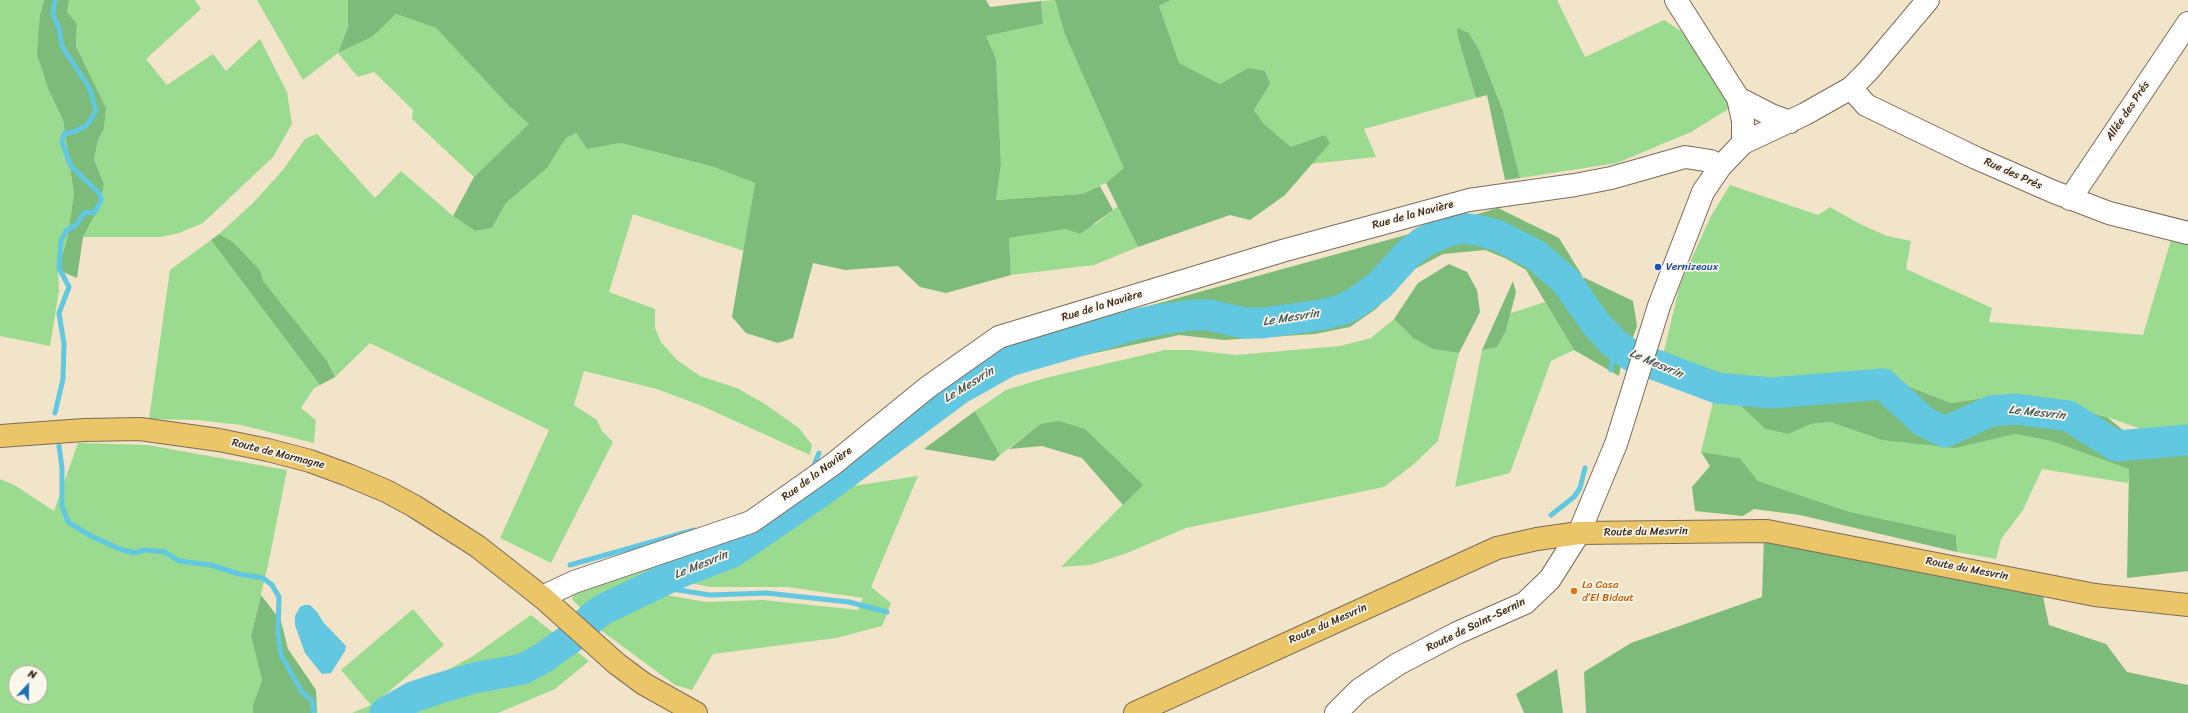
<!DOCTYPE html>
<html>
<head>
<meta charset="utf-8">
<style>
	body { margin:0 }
	#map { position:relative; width:2188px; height:713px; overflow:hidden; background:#f1e4c8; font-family:Sriracha,sans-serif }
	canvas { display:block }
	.north { position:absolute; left:8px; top:665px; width:40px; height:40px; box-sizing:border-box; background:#fbf7ec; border:1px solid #aea59a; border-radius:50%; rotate:22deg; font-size:11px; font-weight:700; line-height:16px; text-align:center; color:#3b2a1e }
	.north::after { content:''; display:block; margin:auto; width:14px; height:18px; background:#1f6fb2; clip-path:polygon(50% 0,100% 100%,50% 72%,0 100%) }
</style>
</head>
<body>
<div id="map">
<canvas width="2188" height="713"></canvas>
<div class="north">N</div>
</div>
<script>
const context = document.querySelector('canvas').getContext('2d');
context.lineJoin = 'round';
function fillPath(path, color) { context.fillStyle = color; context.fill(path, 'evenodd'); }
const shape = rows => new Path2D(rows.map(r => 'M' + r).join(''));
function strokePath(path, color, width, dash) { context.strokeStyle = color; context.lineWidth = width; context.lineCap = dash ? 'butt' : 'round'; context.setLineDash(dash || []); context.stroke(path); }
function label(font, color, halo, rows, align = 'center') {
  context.font = font + ' Sriracha,sans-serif'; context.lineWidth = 3.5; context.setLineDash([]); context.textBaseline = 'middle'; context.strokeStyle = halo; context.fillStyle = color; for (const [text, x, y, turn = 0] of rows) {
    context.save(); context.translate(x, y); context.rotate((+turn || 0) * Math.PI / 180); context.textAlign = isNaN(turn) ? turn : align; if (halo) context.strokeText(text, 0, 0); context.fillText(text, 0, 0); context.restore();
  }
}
fillPath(shape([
	[0,0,44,0,40,15,49,91,63,120,74,194,67,239,58,270,59,291,50,346,0,336],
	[69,0,195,0,201,9,146,59,167,85,213,54,226,71,260,39,287,92,292,124,273,157,203,223,179,233,161,237,83,237,100,206,104,184,94,159,98,140,104,129,106,108,76,46,77,24,66,12],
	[257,0,348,0,348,27,338,53,372,37,396,14,436,28,507,104,530,124,474,177,412,119,413,110,374,72,358,77,338,53,303,80],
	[1055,0,1064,32,1125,168,1106,183,1082,194,996,200,1001,164,996,60,986,36,1043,24,1041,1],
	[1171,0,1557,0,1585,57,1664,20,1684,33,1733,106,1691,132,1617,163,1520,178,1503,111,1479,50,1459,41,1476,98,1364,129,1376,157,1310,164,1329,143,1291,147,1264,124,1254,110,1270,84,1248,68,1220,84,1178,63,1159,6],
	[576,133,587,149,620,143,711,166,755,183,744,251,633,214,609,292,655,309,655,328,661,342,677,360,700,376,737,388,765,404,799,428,812,445,810,455,702,406,657,389,584,371,574,405,597,420,602,431,613,442,551,563,500,538,549,430,370,343,335,377,327,361,262,281,260,270,233,242,219,234,253,203,282,171,305,139,317,134,375,198,401,171,453,216,475,231,492,228,506,203,547,168,566,138],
	[1730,185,1818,215,1830,207,1860,224,1887,236,1911,241,1906,269,1992,308,1989,322,2143,335,2171,240,2188,243,2188,433,2144,430,2107,417,2027,398,1978,399,1951,403,1887,378,1844,373,1797,382,1726,379,1664,351,1680,284,1711,216],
	[1118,206,1138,247,1094,265,1011,275,1009,238,1096,224],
	[211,240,320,385,314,388,301,408,316,420,314,443,241,425,197,420,149,419,170,270],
	[1545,302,1574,350,1551,361,1510,473,1455,487,1482,350,1497,347,1506,331,1511,313],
	[1394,319,1413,338,1433,349,1459,353,1438,441,1414,464,1384,487,1186,528,1127,553,1090,565,1061,567,1142,485,1040,424,1000,455,975,411,1006,390,1045,378,1165,350,1191,350,1236,355,1340,346,1371,338],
	[1714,398,1741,406,1765,429,1788,434,1811,424,1830,422,1882,440,1992,438,2015,434,2051,441,2130,469,2128,483,2042,469,2023,510,2001,539,1996,559,1957,552,1956,535,1850,512,1758,481,1740,458,1701,452],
	[78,443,148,445,287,470,268,565,251,636,262,680,253,705,253,713,0,713,0,479,16,486,54,511],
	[16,673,40,673,40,697,16,697],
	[918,476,871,587,891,603,882,626,836,638,713,654,692,690,675,685,602,631,606,616,655,593,706,602,763,600,858,610,863,598,787,587,710,587,675,580,727,570,784,535,828,497,853,486],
	[740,538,596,603,584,612,572,599,576,589],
	[413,609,444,645,373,705,418,686,473,656,531,615,589,661,555,689,498,713,352,713,371,705,341,670]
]), '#9bdb90');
fillPath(shape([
	[44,0,69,0,67,12,77,24,76,46,106,108,104,129,98,140,94,159,104,184,100,206,83,237,77,278,58,270,67,239,74,194,63,120,49,91,37,54,40,15],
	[348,0,986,0,990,7,1041,1,1043,24,986,36,996,59,1001,164,996,200,1082,194,1100,186,1113,210,1080,234,1066,229,1009,238,1011,275,946,293,920,287,898,266,845,270,813,263,793,338,778,343,746,333,732,317,755,183,711,166,620,143,587,149,576,133,566,138,547,168,506,203,492,228,475,231,453,216,474,177,529,124,507,104,436,28,396,14,372,37,338,53,348,27],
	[1055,0,1171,0,1159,6,1179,63,1220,84,1248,68,1265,71,1270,84,1254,110,1264,124,1291,147,1325,135,1330,143,1285,195,1250,220,1230,215,1138,247,1106,183,1124,168,1064,32],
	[1457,28,1469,33,1479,50,1503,111,1520,178,1505,180,1487,95,1476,98,1459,41],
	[1498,208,1559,238,1583,277,1633,301,1637,326,1631,343,1586,298,1583,277,1514,233,1471,216],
	[1413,233,1404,247,1368,283,1342,302,1286,313,1253,318,1233,313,1197,310,1119,322,1127,312],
	[219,234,233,242,260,270,263,281,327,361,335,377,320,385,211,240],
	[1465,236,1488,240,1535,265,1560,288,1581,320,1622,360,1619,376,1574,350,1526,270,1507,259,1485,250,1443,254,1413,270,1376,309,1350,327,1315,334,1224,340,1179,335,1021,369,1028,362,1133,333,1205,321,1235,329,1260,328,1330,317,1355,308,1388,284,1416,255],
	[1449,264,1467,272,1477,290,1480,312,1459,353,1433,349,1413,338,1394,319,1418,283],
	[1513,281,1516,292,1506,331,1497,347,1482,350],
	[1664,351,1726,379,1797,382,1844,373,1887,378,1951,403,1978,399,2027,398,2107,417,2144,447,2188,449,2188,571,2127,578,2129,469,2051,441,2015,434,1955,448,1882,440,1830,422,1811,424,1788,434,1765,429,1741,406,1655,380],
	[975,411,1000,455,994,461,924,449],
	[1059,421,1085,429,1143,485,1123,505,1082,458,1042,446,1009,449,1040,424],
	[1701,452,1740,458,1758,481,1850,512,1956,535,1957,552,1800,515,1754,509,1743,516,1695,511,1692,487,1710,466],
	[1764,536,2042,592,2049,625,2106,644,2127,672,2188,685,2188,713,1586,713,1584,672,1631,643,1762,597],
	[261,595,281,621,288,649,316,690,317,713,253,713,253,705,262,680,251,636],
	[1557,669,1563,713,1524,713,1516,694]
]), '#7cbb7a');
fillPath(shape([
	[304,605,310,605,317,612,324,623,346,646,345,651,331,673,322,674,305,653,295,625,295,616,300,607]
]), '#62c7e0');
strokePath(shape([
	[1611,370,1615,344],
	[55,413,63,379,64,344,59,313,69,287,59,268,61,240,67,230,76,225,85,212,94,213,101,201,100,194,71,166,62,142,64,134,76,131,87,125,96,111,90,89,62,46,59,28,53,15,55,0],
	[59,446,62,468,62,506,68,522,91,536,120,549,134,553,145,550,165,552,179,561,211,565,239,574,263,578,272,585,279,597,278,633,281,655,302,692,312,700,314,713],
	[813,468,819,453],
	[1551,515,1574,497,1580,488,1585,468],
	[570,565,694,530],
	[653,586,710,595,766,593,849,602,887,612]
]), '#62c7e0', 5);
strokePath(shape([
	[385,713,413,697,437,689,474,678,523,669,543,658,571,638,595,615,604,609,683,571,731,553,820,492,959,389,1009,361,1137,324,1163,319,1193,315,1209,315,1245,323,1263,323,1321,315,1344,309,1357,302,1380,285,1407,255,1423,242,1448,231,1462,228,1481,231,1499,236,1536,255,1566,281,1596,324,1615,344,1632,356,1717,388,1771,393,1883,384,1923,421,1945,432,1991,411,2016,409,2069,416,2116,446,2188,440]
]), '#62c7e0', 31);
const minor = shape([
	[1676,0,1738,98,1743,121,1743,143],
	[1851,88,1866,105,1976,158,2054,192,2109,213,2188,233],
	[1738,98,1771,115,1790,122],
	[2070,199,2188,23],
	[542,597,574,582,751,522,832,465,928,387,999,337,1282,251,1469,200,1575,185,1611,178,1685,157,1711,161,1720,167],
	[1336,713,1359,690,1398,664,1457,633,1525,603,1550,579,1579,533,1616,444,1659,306,1703,192,1720,167,1743,143,1805,114,1851,88,1868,71,1928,0]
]);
const major = shape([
	[0,436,84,430,140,429,219,440,268,450,310,461,348,475,386,491,414,506,477,546,542,597,617,664,644,684,696,713],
	[1135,713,1497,548,1537,539,1579,533,1767,531,2095,595,2188,605]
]);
strokePath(minor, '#7b6b5a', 24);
strokePath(major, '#7b6b5a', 24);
strokePath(minor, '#fff', 22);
strokePath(major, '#ebc669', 22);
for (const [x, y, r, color] of [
	[1658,267,4,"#1a4fb4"],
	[1574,591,4,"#e8710a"]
]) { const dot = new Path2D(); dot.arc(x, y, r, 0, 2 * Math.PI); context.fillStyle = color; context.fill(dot); strokePath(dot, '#fbf7ec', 1.5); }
label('11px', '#3b2a1e', '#fbf7ec', [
	["Allée des Prés",2128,111,-56],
	["Rue des Prés",2013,174,24],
	["Rue de la Navière",1413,215,-15],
	["Rue de la Navière",1102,306,-17],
	["Route de Marmagne",278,454,14],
	["Rue de la Navière",817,474,-36],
	["Route du Mesvrin",1646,532,-1],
	["Route du Mesvrin",1967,569,11],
	["Route du Mesvrin",1328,624,-24],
	["Route de Saint-Sernin",1476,625,-26]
]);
label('11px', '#164399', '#fbf7ec', [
	["Vernizeaux",1666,267]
], 'left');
label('11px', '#c56008', '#fbf7ec', [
	["La Casa",1582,585],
	["d’El Bidaut",1582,598]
], 'left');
label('italic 12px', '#475958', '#fbf7ec', [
	["Le Mesvrin",1291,318,-9],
	["Le Mesvrin",1656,364,23],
	["Le Mesvrin",969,385,-32],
	["Le Mesvrin",2037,413,6],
	["Le Mesvrin",701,565,-22]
]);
</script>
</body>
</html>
